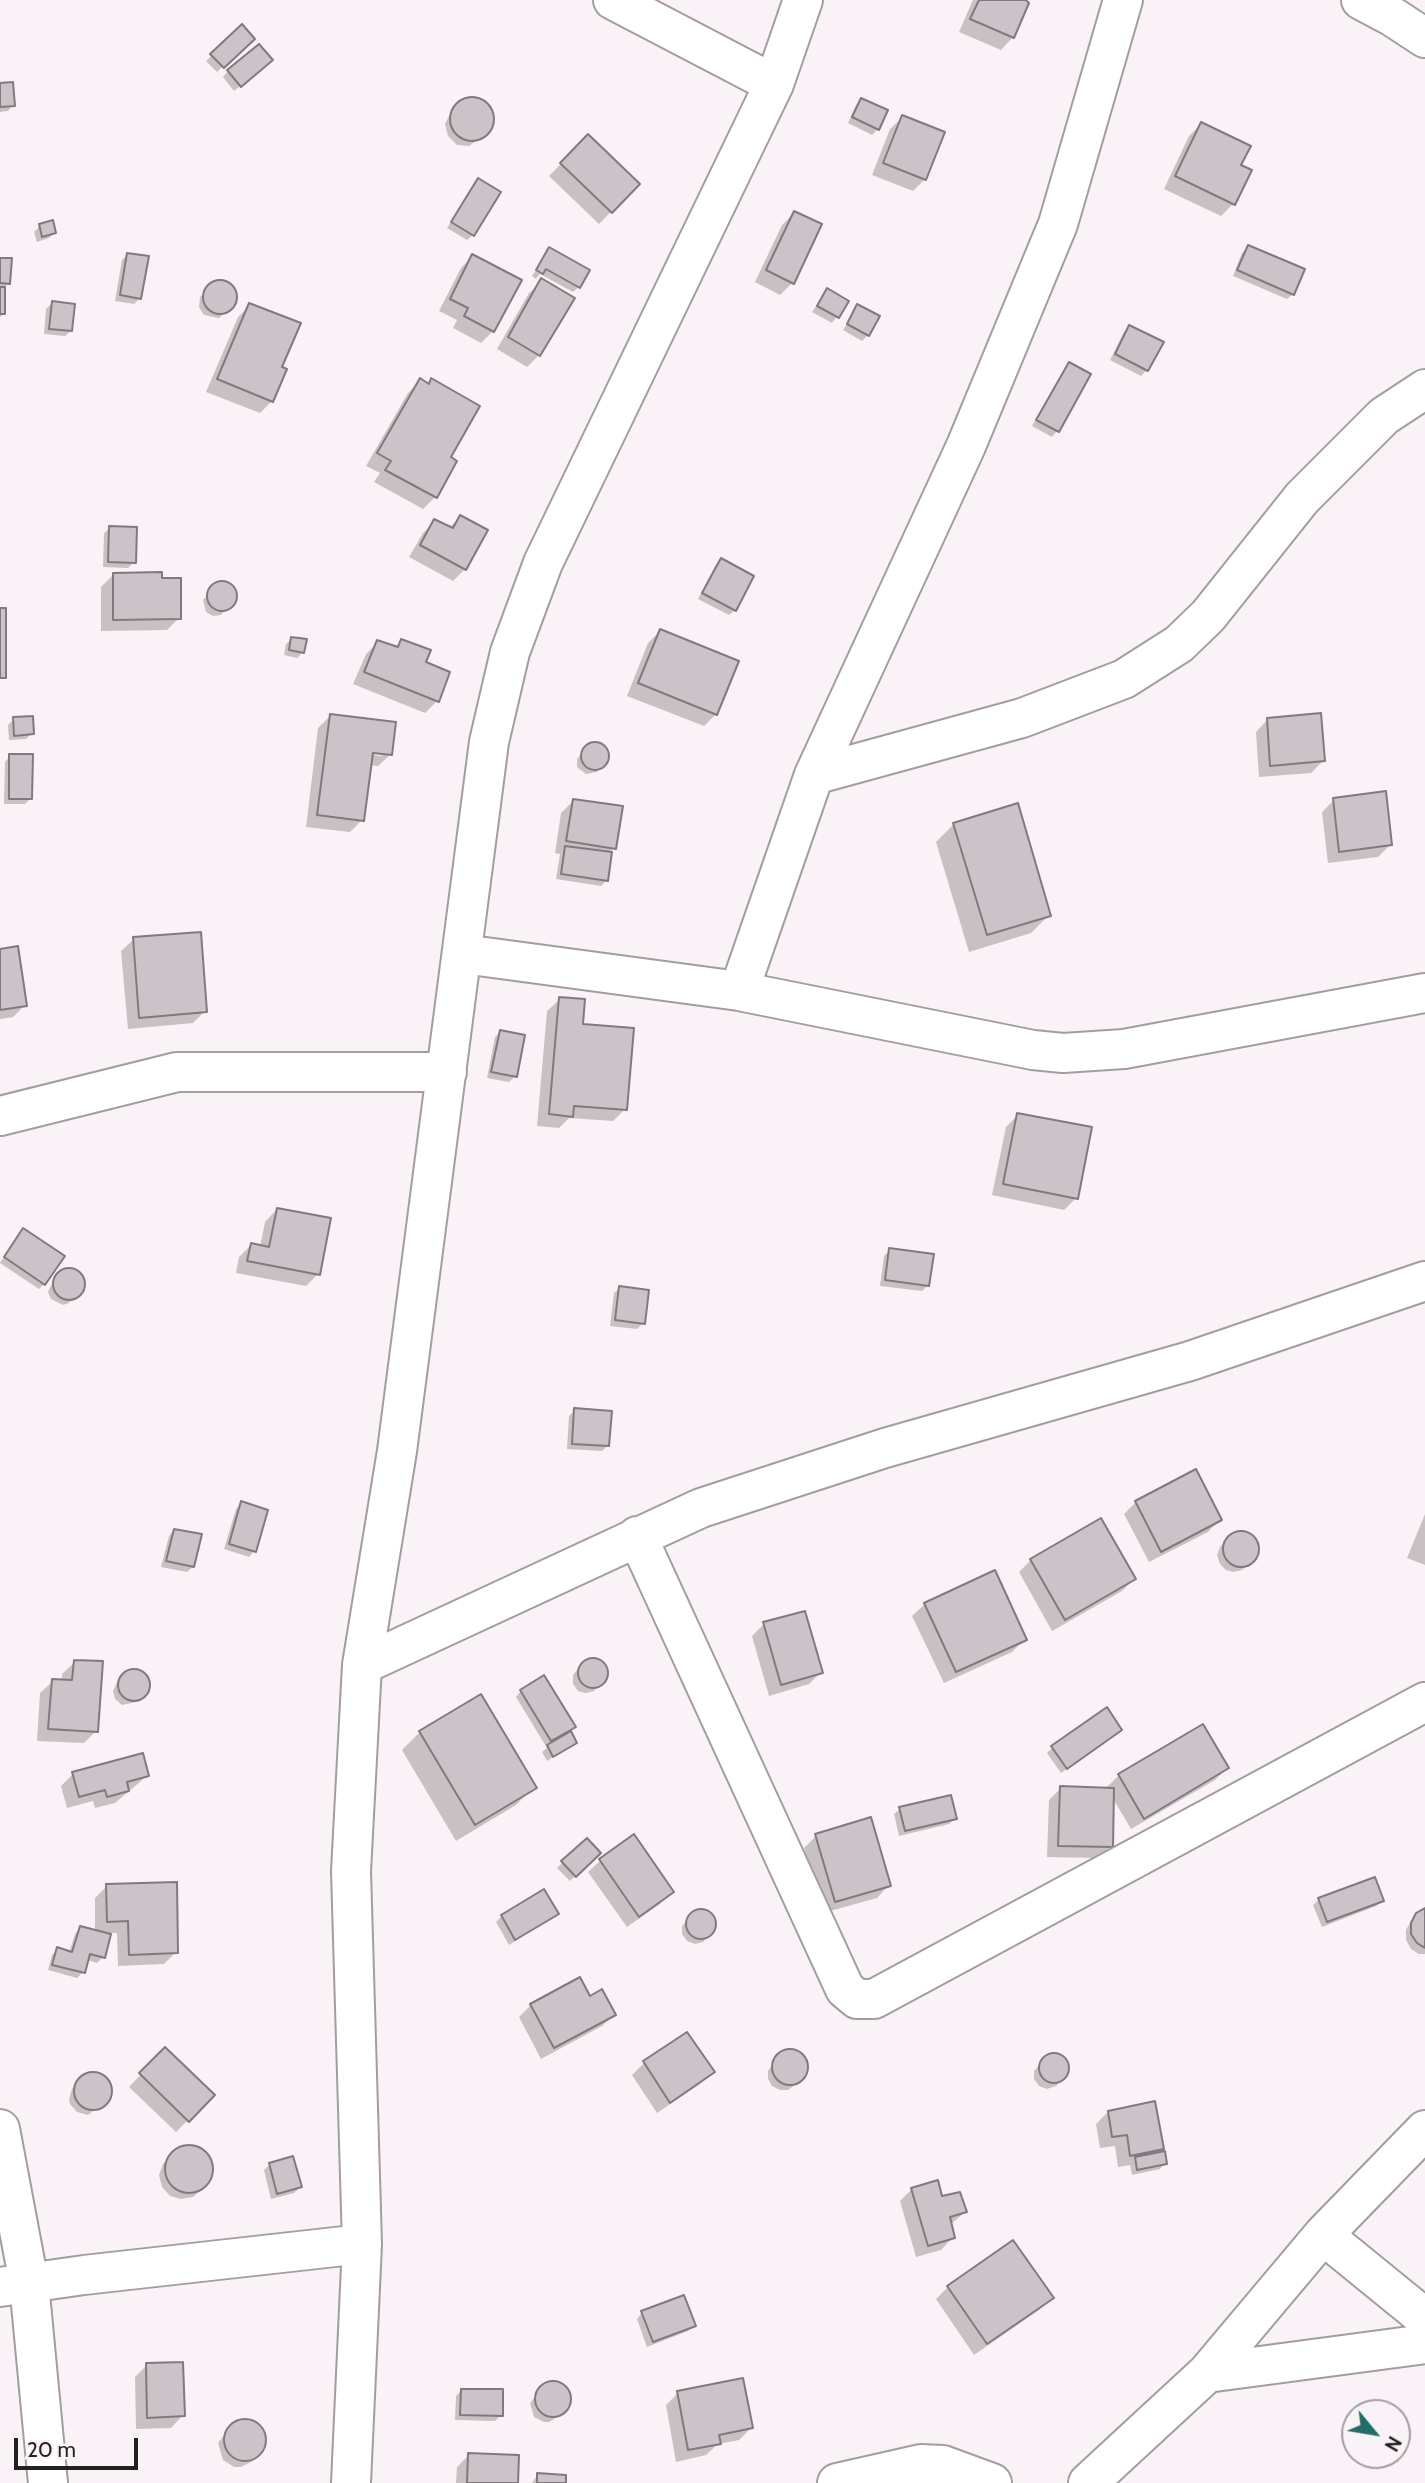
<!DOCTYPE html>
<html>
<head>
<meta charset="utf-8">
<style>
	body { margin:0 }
	#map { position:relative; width:1425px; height:2483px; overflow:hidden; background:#f9f2f6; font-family:Cabin,sans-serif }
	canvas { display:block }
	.north { position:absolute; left:1341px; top:2399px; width:70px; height:70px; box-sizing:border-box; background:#f9f2f6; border:2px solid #a39ea1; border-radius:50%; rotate:120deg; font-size:19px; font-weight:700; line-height:28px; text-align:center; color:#222021 }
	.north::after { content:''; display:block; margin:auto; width:24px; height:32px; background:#236d69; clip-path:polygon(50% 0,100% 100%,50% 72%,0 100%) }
	.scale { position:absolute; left:14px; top:2438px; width:124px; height:32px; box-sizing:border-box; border:4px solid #222021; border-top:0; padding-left:9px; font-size:21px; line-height:24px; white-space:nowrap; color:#222021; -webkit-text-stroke:5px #f9f2f6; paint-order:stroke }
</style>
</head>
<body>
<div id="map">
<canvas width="1425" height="2483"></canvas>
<div class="north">N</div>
<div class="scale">20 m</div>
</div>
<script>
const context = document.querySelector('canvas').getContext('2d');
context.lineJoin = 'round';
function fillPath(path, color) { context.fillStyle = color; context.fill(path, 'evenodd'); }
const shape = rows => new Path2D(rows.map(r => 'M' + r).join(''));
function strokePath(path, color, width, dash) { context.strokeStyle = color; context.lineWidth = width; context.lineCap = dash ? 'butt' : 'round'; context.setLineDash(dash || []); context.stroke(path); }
fillPath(shape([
	[973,0,1024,0,1013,37,1001,50,959,32],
	[242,27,253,39,217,72,206,61],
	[265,66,234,91,223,77,228,71],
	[0,85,13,105,8,111,0,112],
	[476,99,488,106,493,120,487,133,469,146,457,145,448,136,445,124,451,112,457,105,462,102],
	[861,100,878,129,872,135,848,123,856,105],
	[903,117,925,179,913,191,872,175,890,129],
	[1201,124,1233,204,1221,216,1164,189,1189,136],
	[588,136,638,184,599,224,549,176],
	[478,181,473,235,467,240,447,228],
	[794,213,792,283,780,295,755,282,782,225],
	[40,226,54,233,49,238,37,242,34,232],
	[1248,247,1293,294,1287,299,1233,276,1242,253],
	[550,250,579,287,573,292,540,274,536,279,532,276],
	[128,254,140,298,134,304,115,301,122,260],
	[473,256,493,331,481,343,453,328,457,320,439,311,461,268],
	[0,260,9,283,4,288,3,314,0,317],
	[542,281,539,355,527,367,497,349,529,293],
	[214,283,228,284,234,291,236,296,233,305,219,318,204,315,199,307,200,297],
	[827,290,847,302,832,323,812,312],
	[52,303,71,331,65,336,44,334,46,309],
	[250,305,280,367,272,401,260,413,206,392,238,317],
	[858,307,868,335,862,341,843,330],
	[1130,327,1147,370,1141,376,1110,360,1124,332],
	[1070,364,1089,375,1057,431,1052,437,1032,426,1064,370],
	[431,380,448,458,435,497,423,509,374,482,380,473,366,466,408,393,420,381,427,385],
	[460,517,465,569,453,581,409,557,423,533,435,521,449,528],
	[110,528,134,562,128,568,103,567,104,533],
	[721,560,735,610,729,615,698,599,715,566],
	[113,575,179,618,167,630,101,631,101,587],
	[223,583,234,590,235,598,221,615,213,616,206,612,203,600,215,586],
	[660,631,716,714,704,726,627,696,648,643],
	[292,639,303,652,297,658,284,655,286,644],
	[401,641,424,663,437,701,425,713,353,684,366,654,378,642,394,648],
	[330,716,391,754,378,766,369,765,362,820,350,832,306,827,318,728],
	[382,752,382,756,364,754],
	[14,719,32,733,26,739,9,740,8,725],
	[1268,719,1323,761,1311,773,1259,777,1256,732],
	[596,743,604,747,608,758,597,772,586,774,577,767,577,759,588,746],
	[10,756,31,798,25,804,4,804,5,762],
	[574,800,614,848,610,852,607,880,601,886,556,879,560,854,555,853,561,813],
	[1334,800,1390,845,1378,857,1328,863,1322,812],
	[954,824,1049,915,1031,933,969,952,936,842],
	[134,939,205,1011,193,1023,128,1029,121,951],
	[0,951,25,1005,13,1017,0,1019],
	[560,999,582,1025,625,1109,613,1121,569,1118,559,1128,537,1126,547,1011],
	[501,1031,515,1076,509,1082,487,1078,495,1037],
	[1018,1115,1076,1198,1064,1210,992,1195,1006,1127],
	[277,1209,318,1274,306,1286,236,1273,239,1257,251,1245,260,1247,265,1222],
	[18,1236,44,1284,39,1289,0,1263],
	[890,1250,928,1285,922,1291,880,1286,884,1256],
	[73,1270,83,1279,84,1285,69,1303,63,1305,51,1299,48,1292,54,1279,60,1273],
	[620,1288,643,1323,637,1329,610,1326,614,1293],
	[575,1410,608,1445,602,1451,567,1449,569,1416],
	[1136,1502,1220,1519,1208,1532,1149,1562,1124,1514],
	[242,1503,254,1551,249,1557,224,1549,236,1509],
	[1425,1514,1425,1565,1407,1558],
	[174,1530,193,1567,187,1572,161,1567,169,1536],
	[1242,1532,1249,1535,1256,1541,1258,1549,1252,1561,1242,1570,1233,1572,1226,1570,1220,1564,1217,1555,1220,1547,1233,1534],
	[1031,1560,1134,1579,1122,1591,1052,1631,1019,1572],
	[994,1572,1025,1639,1012,1652,944,1683,912,1616,925,1604],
	[764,1624,821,1672,809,1684,769,1696,752,1636],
	[593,1658,601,1661,606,1669,606,1677,594,1691,586,1693,578,1691,573,1684,573,1675,584,1661],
	[75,1662,96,1731,84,1743,37,1741,40,1693,53,1681,62,1681,62,1674],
	[136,1671,144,1675,147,1688,136,1702,122,1705,115,1699,113,1691,117,1682,123,1675],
	[521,1691,573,1727,569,1731,575,1742,547,1761,542,1752,547,1748,516,1697],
	[480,1696,534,1787,516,1805,456,1841,402,1750,420,1732],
	[1114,1735,1061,1773,1047,1753,1052,1748],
	[1227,1768,1215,1780,1131,1829,1112,1797,1111,1846,1099,1858,1047,1857,1049,1800,1061,1788,1108,1789,1107,1787,1119,1775],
	[73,1774,147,1776,115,1803,95,1808,93,1801,67,1808,61,1786],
	[900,1809,955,1818,949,1824,899,1836,894,1814],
	[816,1836,889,1885,877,1898,823,1913,804,1848],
	[587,1840,599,1853,570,1881,557,1868],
	[601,1860,672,1892,660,1904,627,1927,588,1872],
	[107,1886,176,1952,164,1964,118,1966,117,1933,110,1933,103,1957,97,1963,87,1960,83,1972,77,1978,48,1970,52,1955,58,1949,69,1953,75,1934,80,1928,95,1932,95,1898],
	[1319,1900,1382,1900,1376,1906,1322,1927,1313,1905],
	[702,1910,710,1913,714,1920,714,1928,703,1942,695,1944,687,1941,682,1934,682,1926,694,1913],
	[1425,1910,1425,1954,1419,1954,1411,1949,1406,1940,1406,1930,1411,1921],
	[557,1914,509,1945,496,1922,502,1916],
	[589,1998,614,2014,602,2026,541,2059,519,2017,531,2005],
	[687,2034,712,2072,700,2084,657,2113,632,2075,644,2063],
	[165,2049,213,2095,176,2132,129,2087],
	[794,2051,801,2055,806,2062,806,2070,796,2084,788,2090,780,2090,772,2086,768,2079,768,2071,778,2056,785,2052],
	[1054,2054,1062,2057,1067,2063,1067,2072,1056,2086,1047,2089,1039,2086,1034,2079,1034,2071,1046,2057],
	[86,2075,102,2076,109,2086,110,2091,105,2102,88,2115,77,2112,70,2104,69,2099,72,2089],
	[1108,2112,1162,2149,1157,2154,1165,2163,1160,2169,1132,2175,1130,2165,1118,2167,1115,2146,1100,2148,1096,2124],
	[190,2146,202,2150,210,2159,212,2171,209,2182,202,2189,193,2197,181,2199,170,2196,162,2187,159,2175,163,2164,169,2157,179,2149],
	[270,2164,300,2187,294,2193,271,2199,264,2170],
	[912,2189,941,2199,965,2212,950,2225,953,2237,941,2250,916,2257,900,2201],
	[948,2287,1051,2298,1039,2310,974,2355,936,2299],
	[642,2313,694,2326,688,2331,647,2347,637,2319],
	[147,2365,183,2415,171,2428,136,2429,135,2377],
	[551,2383,565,2389,569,2399,565,2410,559,2416,549,2422,544,2422,534,2417,530,2403,542,2388],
	[462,2390,501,2415,495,2421,455,2420,456,2396],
	[678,2393,751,2428,739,2440,718,2444,706,2455,676,2462,666,2405],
	[243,2420,256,2424,260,2429,264,2441,259,2454,253,2461,241,2467,234,2467,223,2460,218,2443,232,2425],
	[469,2455,516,2483,456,2483,457,2467],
	[538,2474,564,2483,532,2483]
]), '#0003');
const building = shape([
	[979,0,1026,0,1029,3,1014,38,970,19,979,0],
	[242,24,255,39,224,68,210,54,242,24],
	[259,44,273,60,241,87,227,70,259,44],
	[13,82,15,106,0,107,0,83,13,82],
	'450 119a22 22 0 1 1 44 0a22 22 0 1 1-44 0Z',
	[861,98,888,110,879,130,852,117,861,98],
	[902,115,945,132,926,180,883,163,902,115],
	[1201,122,1251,146,1241,165,1252,170,1235,205,1175,176,1201,122],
	[588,134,640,184,612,213,560,163,588,134],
	[478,178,501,192,474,236,451,222,478,178],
	[794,211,822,224,794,284,766,270,794,211],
	[53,220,56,233,42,237,39,224,53,220],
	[1248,245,1305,269,1294,295,1237,270,1248,245],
	[549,247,590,270,580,288,546,269,543,274,536,270,549,247],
	[127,253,149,256,141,299,120,295,127,253],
	[472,254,522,280,494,332,464,316,468,308,450,299,472,254],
	[0,258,12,258,10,284,0,283,0,258],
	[541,278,575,298,540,356,508,337,541,278],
	'203 297a17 17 0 1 1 34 0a17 17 0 1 1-34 0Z',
	[0,287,5,287,5,314,0,314,0,287],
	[827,288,849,301,839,318,817,306,827,288],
	[52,301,75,304,72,331,49,329,52,301],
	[249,303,301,323,282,367,287,369,273,402,217,379,249,303],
	[857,304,880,316,869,336,847,324,857,304],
	[1129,325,1164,342,1148,371,1115,354,1129,325],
	[1069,362,1091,374,1059,432,1036,420,1069,362],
	[420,378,429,384,431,378,480,406,451,457,457,461,437,498,385,470,391,461,377,453,420,378],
	[460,515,488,530,466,570,420,545,434,519,453,528,460,515],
	[109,526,137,527,136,563,108,562,109,526],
	[721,558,754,576,736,611,702,593,721,558],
	[162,572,162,578,181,578,181,619,113,620,113,573,162,572],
	'207 596a15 15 0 1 1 30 0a15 15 0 1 1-30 0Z',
	[0,608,6,608,6,678,0,678,0,608],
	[660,629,739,661,717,715,638,683,660,629],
	[291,637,307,639,304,653,289,650,291,637],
	[401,639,431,650,426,662,450,672,439,702,364,672,377,640,398,647,401,639],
	[1321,713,1325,761,1270,766,1267,718,1321,713],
	[330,714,396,722,392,755,373,753,364,821,317,815,330,714],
	[33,716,34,734,14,736,13,717,33,716],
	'581 756a14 14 0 1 1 28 0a14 14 0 1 1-28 0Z',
	[9,754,33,754,32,799,9,799,9,754],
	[1386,791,1392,845,1339,852,1333,798,1386,791],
	[573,799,623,806,616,849,566,841,573,799],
	[1018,803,1051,916,987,935,953,823,1018,803],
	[565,846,612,852,608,881,561,874,565,846],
	[201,932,207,1012,139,1018,133,937,201,932],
	[18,946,27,1006,0,1010,0,949,18,946],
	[559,997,585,999,583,1024,634,1028,627,1110,574,1106,573,1117,549,1114,559,997],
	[500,1030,525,1035,517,1077,491,1072,500,1030],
	[1017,1113,1092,1127,1078,1199,1003,1184,1017,1113],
	[277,1208,331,1218,320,1275,247,1261,251,1243,269,1247,277,1208],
	[23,1228,65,1256,45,1285,4,1257,23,1228],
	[889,1248,934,1254,929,1286,885,1280,889,1248],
	'53 1284a16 16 0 1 1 32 0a16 16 0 1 1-32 0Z',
	[619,1286,649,1290,645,1324,615,1320,619,1286],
	[574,1408,612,1411,609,1446,572,1444,574,1408],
	[1196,1469,1222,1520,1161,1552,1135,1501,1196,1469],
	[241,1501,268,1510,256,1552,229,1544,241,1501],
	[1101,1518,1136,1579,1065,1620,1030,1559,1101,1518],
	[174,1529,202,1534,194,1567,166,1561,174,1529],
	'1223 1549a18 18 0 1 1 36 0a18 18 0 1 1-36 0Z',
	[995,1570,1027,1640,956,1672,924,1603,995,1570],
	[805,1611,823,1673,781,1685,763,1622,805,1611],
	'578 1673a15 15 0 1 1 30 0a15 15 0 1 1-30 0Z',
	[74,1660,103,1661,98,1732,48,1729,52,1679,72,1680,74,1660],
	'118 1685a16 16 0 1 1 32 0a16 16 0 1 1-32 0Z',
	[544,1675,576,1727,551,1741,520,1690,544,1675],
	[481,1694,537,1788,475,1825,419,1731,481,1694],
	[1107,1707,1122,1730,1067,1769,1051,1746,1107,1707],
	[1203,1724,1229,1768,1144,1819,1118,1774,1203,1724],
	[571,1731,577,1743,553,1757,547,1745,571,1731],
	[143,1753,149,1776,127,1782,129,1791,107,1797,105,1790,79,1797,72,1772,143,1753],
	[1060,1786,1114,1788,1113,1847,1058,1846,1060,1786],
	[951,1795,957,1819,905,1831,899,1807,951,1795],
	[871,1817,891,1886,835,1902,815,1834,871,1817],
	[634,1834,674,1892,639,1917,599,1859,634,1834],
	[587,1838,601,1853,576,1877,561,1861,587,1838],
	[1375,1877,1384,1901,1327,1922,1318,1898,1375,1877],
	[177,1882,178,1953,129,1955,128,1921,107,1922,106,1884,177,1882],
	[544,1889,559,1914,515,1940,501,1915,544,1889],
	[1425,1908,1425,1948,1417,1943,1411,1934,1411,1923,1416,1913,1425,1908],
	'686 1924a15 15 0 1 1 30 0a15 15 0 1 1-30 0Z',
	[80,1926,111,1934,105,1958,90,1954,85,1973,52,1965,57,1947,72,1952,80,1926],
	[580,1977,590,1996,602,1989,616,2015,554,2048,530,2004,580,1977],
	[687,2032,715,2072,670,2103,643,2061,687,2032],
	[165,2047,215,2095,189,2122,139,2073,165,2047],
	'772 2067a18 18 0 1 1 36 0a18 18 0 1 1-36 0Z',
	'1039 2068a15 15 0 1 1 30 0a15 15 0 1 1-30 0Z',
	'74 2091a19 19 0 1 1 38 0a19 19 0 1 1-38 0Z',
	[1155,2101,1164,2149,1130,2156,1127,2135,1112,2137,1108,2111,1155,2101],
	'165 2169a24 24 0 1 1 48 0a24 24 0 1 1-48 0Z',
	[1165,2151,1167,2164,1137,2170,1135,2157,1165,2151],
	[293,2156,302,2187,277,2194,269,2163,293,2156],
	[938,2180,942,2196,960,2192,967,2212,950,2217,955,2238,928,2246,911,2188,938,2180],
	[1013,2240,1054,2298,987,2344,947,2286,1013,2240],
	[684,2295,696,2326,653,2342,641,2311,684,2295],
	[183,2362,185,2416,147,2418,146,2363,183,2362],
	[743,2378,753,2428,719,2435,721,2444,688,2450,677,2391,743,2378],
	'535 2399a18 18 0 1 1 36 0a18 18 0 1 1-36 0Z',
	[461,2389,503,2389,503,2416,460,2415,461,2389],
	'224 2440a21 21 0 1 1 42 0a21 21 0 1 1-42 0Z',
	[468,2453,519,2455,518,2483,467,2483,468,2453],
	[537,2473,566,2475,566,2483,537,2483,537,2473]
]);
fillPath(building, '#cac4c8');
strokePath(building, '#807a7e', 2);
const minor = shape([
	[613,0,774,84],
	[1361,0,1393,17,1425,38],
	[814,775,1022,718,1124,679,1179,644,1208,616,1302,498,1384,416,1425,389],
	[463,954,739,991,1033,1050,1063,1053,1124,1049,1425,993],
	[739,991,814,775,966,446,1058,224,1123,0],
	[0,1116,177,1072,447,1072],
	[637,1536,845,1989,857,1999,874,1999,1425,1702],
	[362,1665,701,1508,885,1448,1190,1361,1425,1281],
	[0,2129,29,2283,48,2483],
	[1323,2235,1425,2318],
	[0,2287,84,2275,362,2244],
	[1207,2373,1425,2344],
	[351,2483,362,2244,351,1871,362,1665,397,1451,489,742,510,652,543,563,774,84,803,0],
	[837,2483,921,2464,943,2465,992,2483],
	[1088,2483,1207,2373,1323,2235,1425,2130]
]);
strokePath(minor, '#a39da0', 42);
strokePath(minor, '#fff', 38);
</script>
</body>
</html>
